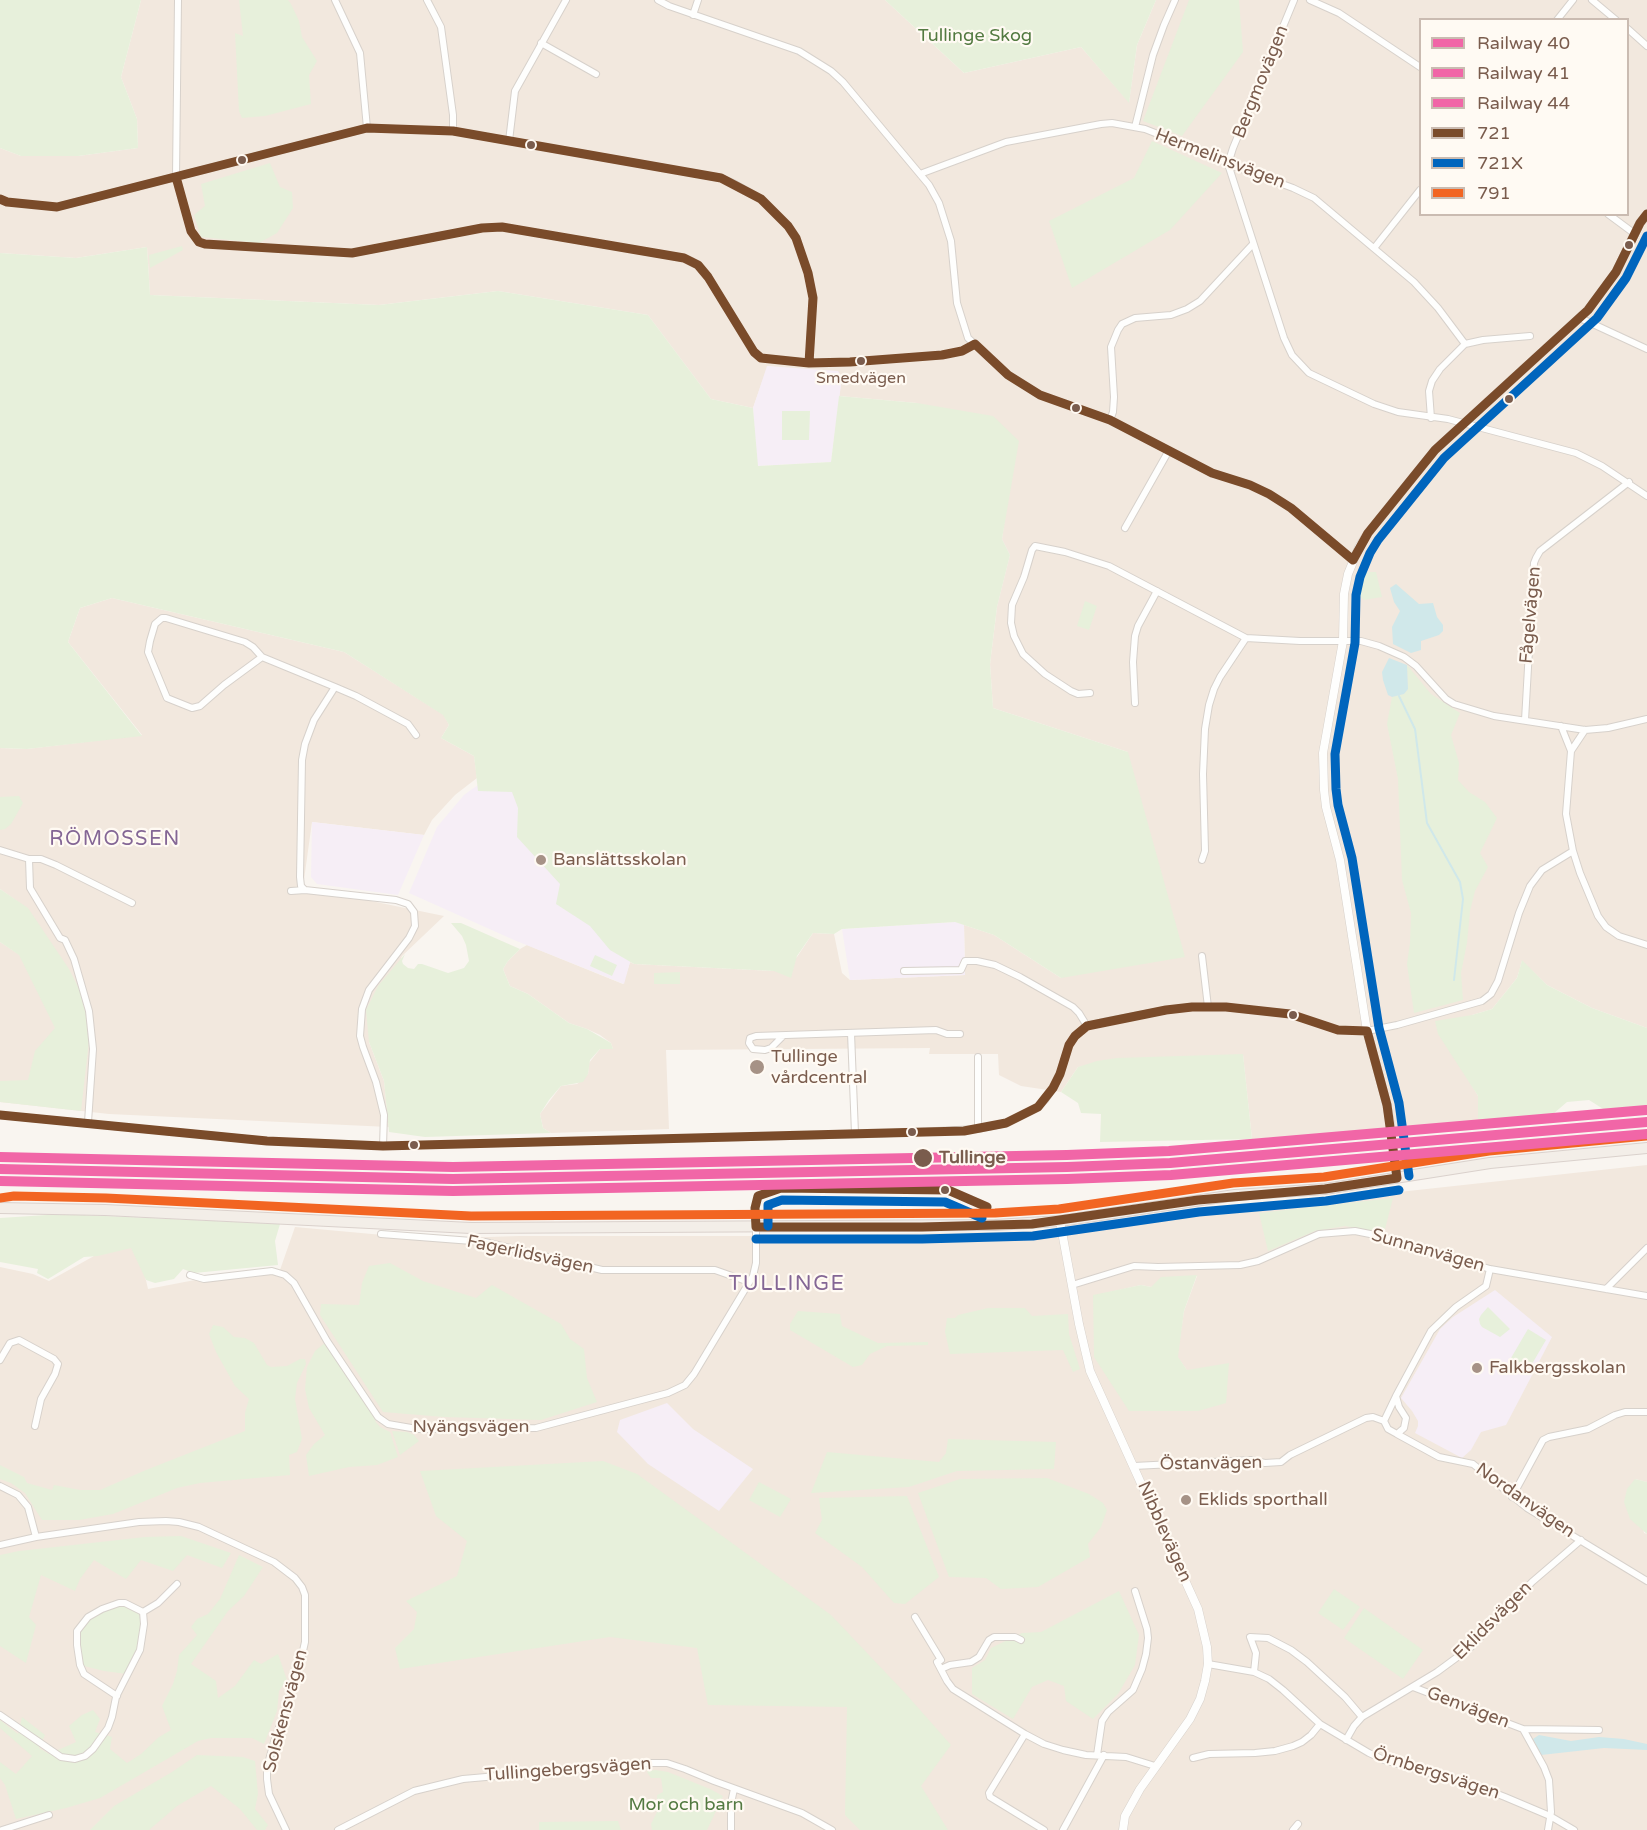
<!DOCTYPE html>
<html>
<head>
<meta charset="utf-8">
<style>
	body { margin:0 }
	#map { position:relative; width:1647px; height:1830px; overflow:hidden; background:#f9f5f0; font-family:"Varela Round",sans-serif }
	canvas { display:block }
	.legend { position:absolute; left:1419px; top:18px; width:210px; height:198px; box-sizing:border-box; background:#fffaf3; border:2px solid #cabbb1; margin:0; padding:8px 10px; list-style:none; font-size:18px; color:#7a5c4d }
	.legend li { display:flex; align-items:center; gap:12px; height:30px }
	.legend b { width:30px; border:2px solid #cabbb1 }
</style>
</head>
<body>
<div id="map">
<canvas width="1647" height="1830"></canvas>
<ul class="legend">
<li><b style="height:8px;background:#f166a7"></b>Railway 40</li>
<li><b style="height:8px;background:#f166a7"></b>Railway 41</li>
<li><b style="height:8px;background:#f166a7"></b>Railway 44</li>
<li><b style="height:8px;background:#7a4b2a"></b>721</li>
<li><b style="height:8px;background:#0065bd"></b>721X</li>
<li><b style="height:8px;background:#f26522"></b>791</li>
</ul>
</div>
<script>
const context = document.querySelector('canvas').getContext('2d');
context.lineJoin = 'round';
function fillPath(path, color) { context.fillStyle = color; context.fill(path, 'evenodd'); }
const shape = rows => new Path2D(rows.map(r => 'M' + r).join(''));
function strokePath(path, color, width, dash) { context.strokeStyle = color; context.lineWidth = width; context.lineCap = dash ? 'butt' : 'round'; context.setLineDash(dash || []); context.stroke(path); }
function label(font, color, halo, rows, align = 'center') {
  context.font = font + ' "Varela Round",sans-serif'; context.lineWidth = 4.5; context.setLineDash([]); context.textBaseline = 'middle'; context.strokeStyle = halo; context.fillStyle = color; for (const [text, x, y, turn = 0] of rows) {
    context.save(); context.translate(x, y); context.rotate((+turn || 0) * Math.PI / 180); context.textAlign = isNaN(turn) ? turn : align; if (halo) context.strokeText(text, 0, 0); context.fillText(text, 0, 0); context.restore();
  }
}
fillPath(shape([
	[141,0,885,0,964,73,1081,47,1129,102,1137,45,1156,0,1647,0,1647,1028,1592,1008,1547,985,1522,961,1517,978,1492,1009,1472,1015,1461,1067,1478,1096,1478,1123,1252,1139,1243,1055,1078,1067,1061,1092,1021,1086,999,1075,998,1054,929,1054,930,1048,666,1050,669,1129,551,1133,543,1128,540,1114,561,1086,577,1084,588,1074,589,1063,600,1049,613,1049,611,1043,600,1035,587,1029,569,1023,528,994,510,986,503,969,508,961,520,949,527,945,623,984,630,962,634,964,774,971,797,957,813,933,834,934,842,973,850,980,965,975,964,925,994,935,1061,978,1128,752,993,708,990,664,997,607,1010,555,1002,539,1008,496,917,403,839,396,842,377,768,366,753,408,711,399,648,315,498,291,379,305,150,295,147,247,76,258,0,253,0,148,21,156,78,156,138,148,137,119,121,77],
	[1420,20,1628,20,1628,214,1420,214],
	[112,598,344,652,444,715,449,725,441,738,474,756,477,778,455,795,432,820,424,835,312,822,303,887,444,916,402,956,369,1042,384,1081,389,1127,109,1114,0,1102,0,942,20,955,28,909,0,889,0,748,27,749,142,735,68,642,80,608],
	[1647,1165,1647,1482,1635,1479,1644,1533,1647,1534,1647,1830,0,1830,0,1267,33,1274,49,1281,103,1251,138,1245,148,1289,195,1280,257,1277,280,1270,295,1227,427,1239,519,1236,771,1236,1041,1231],
	[1197,1276,1184,1311,1177,1357,1187,1370,1093,1296,1141,1285,1151,1287]
]), '#f2e8de');
fillPath(shape([
	[767,366,838,371,842,377,831,462,757,466,753,408],
	[482,782,677,793,624,984,514,940,409,893,437,827,464,795],
	[312,822,424,835,398,895,317,884,311,877],
	[955,922,964,925,965,975,850,980,842,929],
	[1495,1290,1552,1337,1506,1425,1481,1432,1471,1450,1462,1458,1415,1433,1418,1426,1418,1421,1412,1411,1401,1398,1440,1329,1453,1317],
	[667,1403,693,1429,753,1469,719,1511,648,1464,617,1432,620,1420]
]), '#f6eef6');
fillPath(shape([
	[0,0,141,0,121,77,137,119,138,148,78,156,21,156,0,148],
	[239,0,288,0,291,4,299,21,302,37,317,61,309,75,311,104,265,116,242,118,239,111,235,33,243,36],
	[885,0,1156,0,1137,45,1129,103,1081,47,964,73],
	[1189,0,1239,0,1243,52,1182,136,1143,121],
	[1152,141,1222,173,1170,230,1072,288,1049,221,1134,178],
	[270,163,280,187,292,192,293,208,277,233,259,243,201,237,194,215,205,206,201,184],
	[182,246,183,250,150,268,149,255],
	[147,247,150,295,379,305,498,291,648,315,711,399,753,408,758,466,831,462,839,396,917,403,993,416,1019,441,1002,539,1010,555,997,607,990,664,993,708,1128,752,1185,957,1061,978,994,935,955,922,842,929,834,934,813,933,797,956,791,978,774,971,634,964,610,950,590,926,556,904,560,884,517,837,518,808,512,792,478,791,474,756,441,738,449,725,443,715,344,652,112,598,80,608,68,642,142,736,27,749,0,748,0,253,76,258],
	[782,411,810,411,809,440,782,440],
	[1367,572,1376,572,1382,597,1364,600,1356,593,1356,583,1360,575],
	[1085,601,1097,606,1089,630,1077,626],
	[1407,665,1431,694,1460,713,1451,735,1459,763,1458,780,1469,792,1485,802,1497,818,1480,853,1488,867,1475,891,1470,911,1467,943,1461,973,1463,1000,1414,1013,1407,964,1410,943,1411,913,1402,880,1398,779,1387,724,1392,697,1404,694,1408,689],
	[19,796,23,803,11,824,5,829,0,830,0,797],
	[0,889,28,908,69,969,80,991,90,1032,81,1111,0,1102,0,1081,28,1080,35,1051,55,1028,19,955,0,942],
	[451,923,461,923,520,949,508,961,503,969,510,986,528,994,569,1023,587,1029,611,1043,613,1049,600,1049,590,1060,588,1074,583,1082,561,1086,549,1100,540,1114,543,1128,551,1133,425,1137,389,1132,384,1081,369,1042,366,1010,378,986,405,954,402,961,403,964,408,968,414,969,418,964,422,964,448,973,464,968,469,961,466,945,462,936],
	[595,955,617,965,612,976,590,966],
	[1522,960,1547,985,1592,1008,1647,1028,1647,1109,1608,1112,1589,1100,1567,1102,1553,1114,1478,1123,1478,1096,1438,1034,1435,1021,1472,1015,1492,1009,1517,978],
	[680,972,680,984,654,984,654,973],
	[1243,1054,1252,1139,1100,1142,1101,1114,1081,1113,1078,1103,1061,1092,1078,1067,1097,1061,1117,1058],
	[1393,1198,1384,1233,1345,1226,1315,1231,1268,1251,1259,1213],
	[62,1214,280,1224,275,1241,278,1265,194,1273,183,1269,174,1279,155,1283,146,1280,131,1248,98,1256,84,1257,48,1279,37,1273,38,1269,0,1262,0,1218],
	[390,1263,423,1281,476,1298,492,1285,561,1324,570,1339,584,1349,587,1378,597,1402,541,1420,444,1417,383,1412,320,1315,321,1304,359,1305,362,1283,369,1266],
	[1197,1275,1184,1311,1178,1357,1187,1370,1229,1363,1226,1403,1198,1411,1129,1411,1094,1357,1093,1295,1141,1285,1151,1287,1161,1277],
	[1488,1307,1510,1329,1500,1337,1482,1327,1480,1324,1479,1319,1481,1315],
	[988,1308,1025,1308,1032,1316,1068,1314,1069,1334,1080,1369,1073,1372,1063,1350,950,1354,945,1332,947,1318,955,1318,958,1315],
	[798,1311,840,1314,842,1326,878,1343,928,1342,928,1345,887,1346,870,1354,862,1365,853,1367,790,1330,790,1324],
	[213,1325,223,1327,234,1337,245,1338,254,1343,267,1365,271,1367,287,1366,300,1359,305,1359,306,1364,297,1383,295,1399,302,1439,297,1452,289,1455,290,1475,200,1483,177,1488,113,1514,79,1520,42,1520,25,1493,11,1483,0,1479,0,1465,24,1477,27,1483,52,1490,54,1485,80,1490,100,1490,146,1470,245,1431,245,1413,249,1399,235,1386,216,1352,209,1334],
	[1528,1329,1546,1340,1529,1369,1511,1358],
	[326,1342,378,1418,375,1421,380,1427,390,1432,398,1457,377,1465,349,1467,309,1476,306,1455,314,1444,325,1435,309,1408,305,1389,307,1367,315,1351],
	[392,1431,407,1432,414,1435,419,1441,400,1455],
	[948,1439,1056,1442,1054,1469,957,1471,909,1487,811,1493,827,1452,939,1462,946,1453],
	[603,1461,637,1474,831,1615,905,1693,951,1745,921,1786,948,1830,860,1830,845,1815,847,1707,708,1705,697,1648,610,1637,400,1669,395,1648,414,1629,417,1612,406,1601,457,1576,467,1541,436,1516,420,1471],
	[1047,1478,1089,1494,1103,1503,1107,1510,1101,1527,1088,1544,1090,1557,1038,1587,1001,1589,986,1578,949,1577,918,1493,960,1479],
	[1635,1479,1647,1482,1647,1534,1630,1519,1624,1502,1627,1489],
	[759,1482,791,1499,780,1517,749,1500],
	[907,1496,939,1577,905,1604,894,1603,862,1567,815,1533,822,1520,819,1498],
	[181,1536,231,1553,222,1568,187,1555,173,1571,141,1560,126,1579,94,1560,80,1579,75,1591,41,1575,29,1617,36,1625,26,1663,0,1646,0,1555,19,1551,145,1537],
	[239,1555,263,1567,244,1596,228,1611,191,1664,216,1681,218,1698,235,1686,254,1660,261,1664,278,1654,287,1680,279,1691,277,1711,264,1744,252,1738,211,1738,198,1741,100,1798,66,1808,16,1819,5,1785,0,1778,0,1762,16,1774,32,1756,0,1728,0,1720,18,1734,22,1717,45,1735,39,1748,49,1754,76,1742,69,1726,82,1715,93,1710,100,1719,95,1732,112,1737,110,1749,127,1763,141,1754,159,1737,171,1730,162,1706,173,1684,177,1671,179,1655,197,1635,191,1627,197,1619,208,1614,220,1599],
	[1334,1589,1360,1607,1343,1630,1318,1613],
	[1119,1591,1139,1635,1135,1665,1118,1694,1093,1719,1066,1701,1064,1686,1048,1680,1032,1687,1013,1719,972,1694,972,1668,985,1660,991,1648,1022,1633,1041,1632],
	[118,1605,124,1605,134,1609,140,1616,141,1623,137,1651,127,1674,104,1671,84,1666,79,1647,79,1635,82,1627,89,1619],
	[1364,1608,1423,1650,1403,1679,1344,1638],
	[197,1755,243,1757,255,1761,258,1794,255,1809,268,1825,265,1830,257,1830,240,1809,211,1786,177,1806,149,1830,90,1830,114,1806,172,1772],
	[656,1770,668,1772,710,1789,723,1796,707,1830,652,1830,651,1824,657,1812,657,1795,663,1792,661,1778,651,1778,647,1772,648,1771],
	[618,1821,621,1830,539,1830,539,1822]
]), '#e7f0db');
fillPath(shape([
	[1396,584,1419,604,1433,603,1437,617,1443,625,1443,631,1439,635,1421,641,1421,650,1411,653,1393,644,1392,627,1400,611,1394,602,1390,588],
	[1389,658,1407,665,1408,689,1404,694,1392,697,1388,695,1383,680,1382,672],
	[1539,1735,1571,1741,1599,1737,1624,1739,1647,1744,1647,1750,1604,1748,1541,1755,1533,1739]
]), '#d0e8ea');
strokePath(shape([
	[1399,696,1415,729,1427,823,1460,882,1463,899,1454,980]
]), '#d0e8ea', 2);
const minor = shape([
	[178,0,176,177,191,231,199,242,205,244,352,253,482,228,502,227,684,258,698,265,708,277,754,352,761,358,809,363,850,362,942,355,962,351,975,344],
	[335,0,360,53,367,128],
	[427,0,441,27,453,115,453,131],
	[658,0,669,6,799,51,831,71,843,82,929,185,939,203,951,241,957,303,968,338,1008,375,1040,395,1110,420,1196,465,1212,473,1250,485,1269,494,1291,508,1353,560],
	[1294,0,1233,148,1228,164,1284,338,1292,355,1309,373,1374,404,1398,412,1448,419,1576,453,1602,466,1647,496],
	[1310,0,1339,13,1420,67],
	[1592,0,1616,20],
	[693,15,698,0],
	[1557,20,1573,0],
	[1628,29,1647,46],
	[541,43,596,74],
	[1135,127,1153,55,1164,25,1175,0],
	[509,141,515,91,566,0],
	[920,174,1006,142,1101,124,1112,123,1145,129,1218,158,1228,164,1293,188,1314,198,1414,282,1438,308,1465,344],
	[0,199,7,202,57,207,367,128,453,131,721,178,735,184,761,199,788,226,796,238,808,273,813,298,809,363],
	[1608,214,1635,234],
	[1375,247,1420,190],
	[1580,318,1647,349],
	[1431,418,1429,391,1432,381,1440,369,1465,344,1483,340,1530,336],
	[1110,420,1113,412,1114,397,1111,347,1118,330,1122,324,1135,318,1171,315,1187,309,1200,301,1253,244],
	[1125,528,1168,452],
	[262,657,224,685,200,706,192,708,167,698,148,652,150,641,155,624,162,618,166,618,245,642,253,647,262,657,335,687,314,720,305,744,302,760,300,877,301,886,305,890],
	[335,687,356,696,408,724,416,735],
	[1090,693,1078,694,1071,691,1045,674,1023,654,1014,636,1011,623,1012,605,1024,577,1032,550,1035,546,1065,552,1109,566,1246,638],
	[1135,703,1133,662,1135,636,1138,626,1157,591],
	[1525,720,1534,563,1536,558,1540,551,1629,482],
	[1561,726,1571,751,1566,814,1573,851,1580,873,1598,916,1606,927,1619,936,1647,945],
	[1571,751,1585,730],
	[0,850,29,859,41,859,56,865,132,903],
	[29,859,30,888,60,938,65,940,74,959,89,1011,93,1049,88,1122],
	[1202,860,1205,851,1203,774,1205,729,1209,705,1214,689,1220,677,1246,638,1300,641,1361,641,1379,646,1404,657,1416,666,1446,699,1454,704,1494,716,1585,730,1608,728,1647,719],
	[291,891,305,890,396,900,408,904,414,912,415,926,409,938,369,990,362,1009,360,1036,363,1047,376,1082,384,1115,383,1146],
	[1202,956,1208,1007],
	[904,971,961,970,965,961,977,961,995,965,1020,977,1073,1007,1079,1013,1087,1026],
	[851,1033,855,1133],
	[783,1036,771,1048,765,1050,753,1049,749,1043,750,1038,756,1036,936,1030,947,1034,960,1034],
	[978,1057,978,1129],
	[0,1115,267,1141,383,1146,872,1134,978,1129,1006,1123,1038,1107,1045,1100,1053,1088,1060,1074,1069,1045,1075,1036,1087,1026,1108,1021,1166,1010,1192,1007,1226,1007,1290,1014,1338,1030,1367,1031,1397,1025,1482,1001,1491,994,1498,981,1519,913,1530,886,1542,870,1573,851],
	[381,1234,485,1242,602,1270,715,1270,749,1282],
	[190,1275,204,1279,272,1271,285,1275,294,1283,327,1341,378,1417,388,1424,417,1429,536,1428,668,1393,685,1385,694,1374,753,1276,756,1263,756,1227],
	[1072,1285,1134,1266,1158,1267,1240,1265,1258,1261,1319,1234,1355,1231,1380,1236,1490,1269,1647,1296],
	[1606,1289,1647,1248],
	[0,1360,10,1343,19,1340,54,1359,58,1364,55,1374,41,1399,35,1426],
	[1384,1421,1388,1429,1397,1434,1404,1428,1406,1418,1399,1407,1396,1396,1431,1331,1456,1307,1486,1286,1490,1269],
	[1397,1434,1439,1457,1473,1464,1527,1508,1647,1581],
	[1134,1466,1251,1460,1265,1463,1281,1462,1290,1455,1366,1418,1373,1417,1384,1421,1396,1396],
	[0,1486,18,1495,28,1507,36,1537],
	[1512,1497,1543,1440,1549,1437,1588,1429,1615,1415,1625,1412,1647,1412],
	[0,1545,36,1537,139,1522,166,1521,179,1522,199,1527,274,1562,295,1578,302,1587,305,1595,305,1642,298,1673,274,1742,267,1767,267,1779,269,1794,286,1830],
	[915,1617,941,1660,937,1662,947,1681,953,1689,1025,1734,1044,1744,1063,1750,1086,1755,1126,1757,1155,1766],
	[1208,1664,1254,1672,1269,1679,1283,1690,1320,1724,1369,1753,1384,1760,1477,1786,1505,1797,1550,1816,1574,1830],
	[941,1669,950,1665,971,1662,979,1657,989,1640,994,1637,1015,1637,1021,1640],
	[1254,1672,1256,1653,1250,1637,1268,1638,1291,1650,1307,1662,1345,1697,1362,1717],
	[1413,1687,1523,1729,1544,1767,1549,1780,1551,1812,1548,1830],
	[117,1696,84,1674,80,1665,77,1645,77,1631,88,1617,102,1609,119,1603,125,1603,143,1612],
	[0,1715,61,1757,75,1759,85,1756,93,1749,108,1728,112,1717,116,1697,140,1650,144,1624,143,1612,158,1603,177,1584],
	[1523,1729,1599,1730],
	[1025,1734,989,1793,990,1797,1044,1830],
	[1346,1740,1354,1726,1362,1717,1437,1672,1471,1647,1532,1582,1581,1540],
	[1097,1755,1102,1721,1108,1712,1133,1690,1142,1669,1146,1654,1148,1638,1147,1629,1135,1591],
	[1193,1758,1209,1754,1255,1753,1275,1751,1293,1746,1302,1742,1311,1735,1320,1724],
	[2,1830,49,1815],
	[338,1830,414,1791,463,1779,645,1763,667,1763,685,1769,714,1781,802,1813,832,1830],
	[731,1830,731,1803,734,1789],
	[1063,1830,1104,1755],
	[1293,1830,1298,1824]
]);
const tertiary = shape([
	[1392,1134,1387,1105,1367,1031,1340,860,1326,807,1324,790,1323,753,1343,641,1344,594,1348,574,1359,547,1368,533,1435,450,1588,310,1616,272,1640,223,1647,214],
	[1393,1148,1397,1178],
	[1060,1221,1079,1324,1090,1371,1198,1609,1207,1647,1208,1664,1205,1681,1200,1699,1190,1719,1140,1789,1125,1816,1123,1830]
]);
const primary = shape([
	[0,1208,105,1210,471,1228,995,1225,1060,1221,1235,1195,1325,1189,1490,1163,1647,1148]
]);
strokePath(minor, '#d7d1cb', 8);
strokePath(tertiary, '#d7d1cb', 9);
strokePath(primary, '#dad1cc', 12);
strokePath(minor, '#fefefd', 6);
strokePath(tertiary, '#fefefd', 8);
strokePath(primary, '#f3eee8', 10);
strokePath(shape([
	[176,177,191,231,199,242,205,244,352,253,482,228,502,227,684,258,698,265,708,277,754,352,761,358,809,363,850,362,942,355,962,351,975,344],
	[0,199,7,202,57,207,367,128,453,131,721,178,761,199,788,226,796,238,808,273,813,298,809,363],
	[975,344,1008,375,1040,395,1110,420,1212,473,1250,485,1269,494,1291,508,1353,560],
	[1353,560,1368,533,1435,450,1588,310,1616,272,1640,223,1647,214],
	[1367,1031,1387,1105,1397,1178],
	[0,1115,267,1141,383,1146,964,1131,1006,1123,1038,1107,1053,1088,1060,1074,1069,1045,1075,1036,1087,1026,1166,1010,1192,1007,1226,1007,1290,1014,1338,1030,1367,1031],
	[756,1227,922,1227,1032,1224,1198,1200,1325,1189,1397,1178],
	[756,1227,755,1208,758,1196,781,1188,948,1190,987,1207]
]), '#7a4b2a', 9);
strokePath(shape([
	[1409,1176,1399,1103,1379,1028,1352,858,1338,805,1336,789,1335,754,1355,643,1356,595,1360,577,1370,553,1378,540,1444,458,1597,318,1626,278,1647,236],
	[768,1226,768,1205,782,1200,945,1202,982,1218],
	[756,1239,922,1239,1033,1236,1199,1212,1326,1201,1399,1190]
]), '#0065bd', 9);
strokePath(shape([
	[0,1198,14,1196,106,1198,471,1216,995,1213,1059,1209,1233,1183,1324,1177,1489,1151,1646,1136]
]), '#f26522', 9);
strokePath(shape([
	[0,1169,453,1179,1067,1167,1170,1163,1647,1122]
]), '#f166a7', 10);
strokePath(shape([
	[0,1181,453,1191,1067,1179,1171,1175,1647,1134]
]), '#f166a7', 10);
strokePath(shape([
	[0,1157,453,1167,1067,1155,1169,1151,1646,1110]
]), '#f166a7', 10);
for (const [x, y, r, color] of [
	[531,145,5,"#7a5c4d"],
	[242,160,5,"#7a5c4d"],
	[1629,245,5,"#7a5c4d"],
	[861,361,5,"#7a5c4d"],
	[1509,399,5,"#7a5c4d"],
	[1076,408,5,"#7a5c4d"],
	[541,860,6,"#a69286"],
	[1293,1015,5,"#7a5c4d"],
	[757,1067,8,"#a69286"],
	[912,1132,5,"#7a5c4d"],
	[414,1145,5,"#7a5c4d"],
	[923,1158,10,"#7a5c4d"],
	[945,1190,5,"#7a5c4d"],
	[1477,1368,6,"#a69286"],
	[1186,1500,6,"#a69286"]
]) { const dot = new Path2D(); dot.arc(x, y, r, 0, 2 * Math.PI); context.fillStyle = color; context.fill(dot); strokePath(dot, '#fffaf3', 2); }
label('16px', '#7a5c4d', '#fffaf3', [
	["Smedvägen",861,379]
]);
label('18px', '#537a41', '#fffaf3', [
	["Tullinge Skog",975,36],
	["Mor och barn",686,1805]
]);
label('18px', '#7a5c4d', '#fffaf3', [
	["Bergmovägen",1261,82,-68],
	["Hermelinsvägen",1220,159,21],
	["Fågelvägen",1531,615,-85],
	["Sunnanvägen",1428,1251,16],
	["Fagerlidsvägen",530,1255,12],
	["Nyängsvägen",471,1427],
	["Östanvägen",1211,1464,-1],
	["Nordanvägen",1525,1501,35],
	["Nibblevägen",1164,1532,66],
	["Eklidsvägen",1493,1621,-45],
	["Genvägen",1468,1708,21],
	["Solskensvägen",286,1711,-75],
	["Tullingebergsvägen",568,1770,-4],
	["Örnbergsvägen",1436,1774,18]
]);
label('18px', '#7a5c4d', '#fffaf3', [
	["Banslättsskolan",553,860],
	["Tullinge",771,1057],
	["vårdcentral",771,1078],
	["Falkbergsskolan",1489,1368],
	["Eklids sporthall",1198,1500]
], 'left');
label('bold 18px', '#7a5c4d', '#fffaf3', [
	["Tullinge",939,1158]
], 'left');
context.letterSpacing = '1.5px';
label('20px', '#846695', '#fffaf3', [
	["RÖMOSSEN",115,840]
]);
context.letterSpacing = '0px';
context.letterSpacing = '1.5px';
label('21px', '#846695', '#fffaf3', [
	["TULLINGE",787,1284]
]);
context.letterSpacing = '0px';
</script>
</body>
</html>
